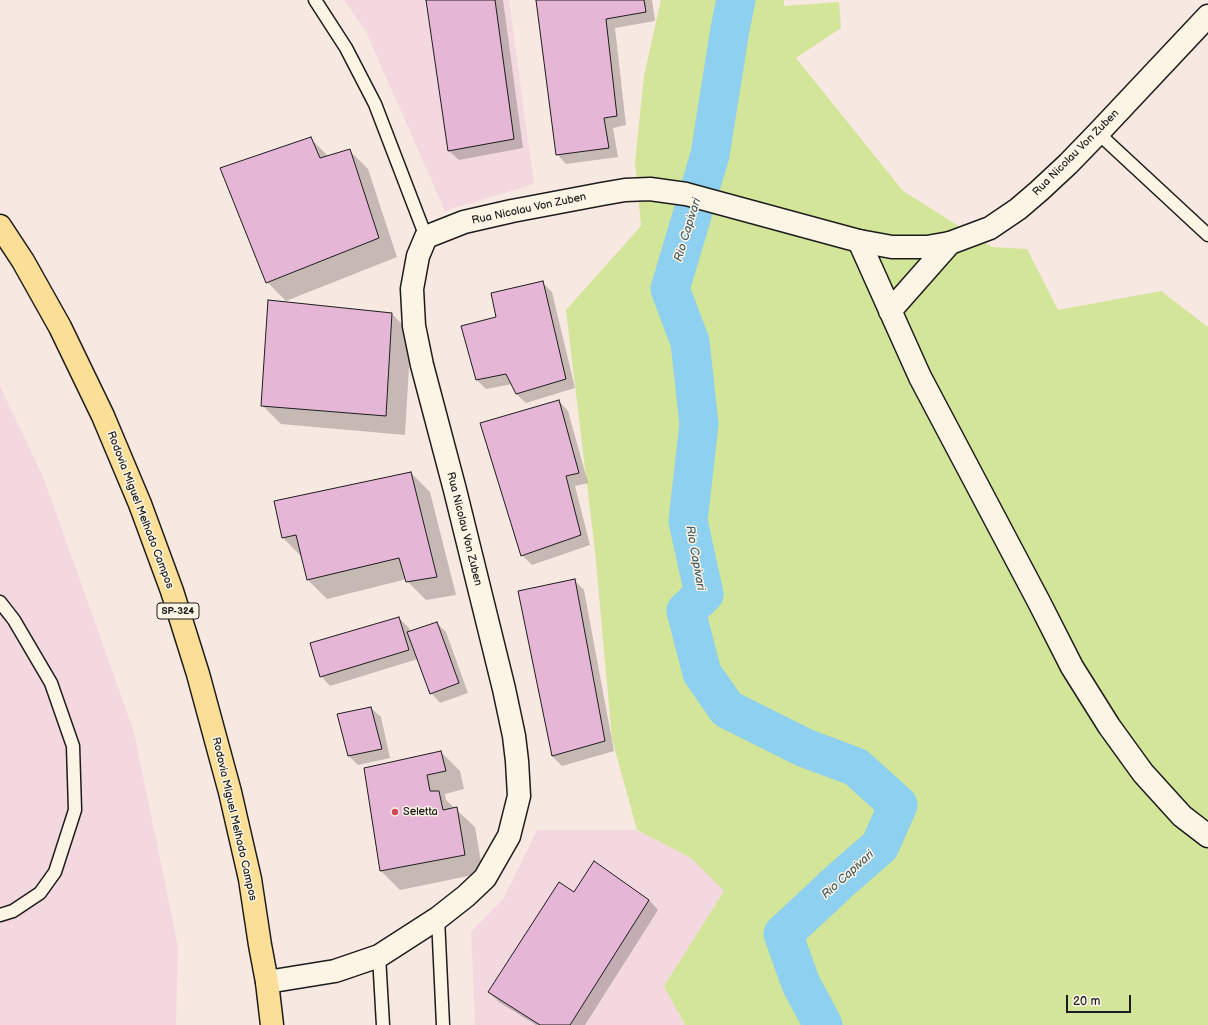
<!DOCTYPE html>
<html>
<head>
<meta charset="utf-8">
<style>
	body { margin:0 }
	#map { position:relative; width:1208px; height:1025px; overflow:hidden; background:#f8e8e2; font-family:"Balsamiq Sans",sans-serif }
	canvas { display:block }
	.scale { position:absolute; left:1066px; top:995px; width:65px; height:18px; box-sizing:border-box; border:2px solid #1c1c1c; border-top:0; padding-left:5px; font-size:12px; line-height:14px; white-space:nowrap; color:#1c1c1c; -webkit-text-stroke:3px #fcf5e5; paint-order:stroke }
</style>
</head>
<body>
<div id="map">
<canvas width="1208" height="1025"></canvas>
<div class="scale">20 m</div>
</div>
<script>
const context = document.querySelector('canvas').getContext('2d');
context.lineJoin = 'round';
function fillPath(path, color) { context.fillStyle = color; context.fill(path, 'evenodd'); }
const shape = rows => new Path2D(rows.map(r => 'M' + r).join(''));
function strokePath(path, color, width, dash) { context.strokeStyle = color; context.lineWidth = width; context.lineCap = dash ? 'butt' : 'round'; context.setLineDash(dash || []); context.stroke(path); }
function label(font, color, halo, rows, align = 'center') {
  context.font = font + ' "Balsamiq Sans",sans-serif'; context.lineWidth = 3; context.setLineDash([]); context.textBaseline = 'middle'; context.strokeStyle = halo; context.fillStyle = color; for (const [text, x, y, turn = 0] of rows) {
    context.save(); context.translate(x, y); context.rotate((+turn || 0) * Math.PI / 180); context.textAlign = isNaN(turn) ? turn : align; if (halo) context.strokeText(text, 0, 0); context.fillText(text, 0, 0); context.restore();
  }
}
fillPath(shape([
	[344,0,509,0,534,184,445,211,366,32],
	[0,386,44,479,134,732,178,946,176,1025,0,1025],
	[537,830,637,830,691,858,724,891,664,986,685,1025,475,1025,471,932,503,899]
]), '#f3d9df');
fillPath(shape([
	[661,0,784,0,784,6,839,2,841,28,796,58,903,191,992,247,1027,249,1058,310,1161,291,1208,327,1208,1025,685,1025,664,986,724,891,691,858,637,830,612,739,595,551,566,310,641,226,635,162,644,76]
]), '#d3e599');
fillPath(shape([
	[427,0,503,0,523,148,459,160,449,151],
	[537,0,652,0,655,21,615,28,626,125,613,128,618,157,566,164,557,154],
	[311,139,328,156,349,150,368,169,397,257,286,301,267,282],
	[542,282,552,292,575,388,526,403,516,394,512,384,486,389,477,380],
	[392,314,411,333,405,435,281,424,262,405],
	[559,401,568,411,588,483,575,486,590,545,532,565,522,555],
	[411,473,430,492,456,595,426,600,407,581,407,579,327,599,308,580,302,557,283,538],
	[574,580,584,590,614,751,562,766,552,756,519,592],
	[399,618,409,628,410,632,437,623,446,632,468,693,440,703,431,693,418,659,330,686,321,676],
	[371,708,381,717,390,758,358,765,349,756,338,714],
	[441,752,460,771,464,789,445,794,446,800,475,827,483,873,400,890,381,871,365,769],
	[575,893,649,900,658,910,585,1025,536,1025,499,1002,489,992]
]), '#0003');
strokePath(shape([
	[736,0,730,29,710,155,670,289,690,342,699,424,688,521,704,594,686,611,702,673,727,709,805,748,856,767,898,805,880,846,842,879,783,934,801,984,823,1025]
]), '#8dd0ef', 39);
const building = shape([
	[426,0,495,0,514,139,448,151,426,0],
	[536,0,644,0,646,12,606,19,617,116,604,118,609,148,556,155,536,0],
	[311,137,320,158,350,149,379,238,266,283,220,168,311,137],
	[543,281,566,379,516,394,506,374,476,380,461,326,496,317,491,293,543,281],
	[268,300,392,313,386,416,261,406,268,300],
	[559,400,579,473,566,476,581,535,521,556,480,423,559,400],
	[411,472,437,577,406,582,399,558,307,580,296,535,282,538,274,501,411,472],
	[575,579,605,741,552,756,518,591,575,579],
	[399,617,409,650,320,677,310,643,399,617],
	[437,622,459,683,430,694,407,632,437,622],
	[371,707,382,749,348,756,337,714,371,707],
	[441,751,446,771,427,775,430,791,439,791,443,810,457,807,465,855,380,871,364,768,441,751],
	[594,861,649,900,570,1025,540,1025,488,992,559,882,574,892,594,861]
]);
fillPath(building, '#e6b6d7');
strokePath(building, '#1c1c1c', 1);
const service = shape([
	[315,0,346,48,375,104,426,237],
	[1098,133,1208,235],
	[0,602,14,620,51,683,73,746,75,810,55,872,40,893,13,911,0,915],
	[438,918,443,1025],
	[379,956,383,1025]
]);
const minor = shape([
	[859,241,920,377,1039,602,1072,667,1109,726,1143,773,1182,816,1208,836],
	[890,311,950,243]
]);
const tertiary = shape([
	[267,982,335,971,379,956,438,918,466,896,485,878,509,836,519,796,517,761,514,736,504,689,455,490,422,365,414,326,412,289,418,256,426,237,464,222,512,211,602,194,625,190,650,189,686,194,859,241,892,247,927,247,950,243,990,228,1018,209,1039,191,1068,164,1098,133,1208,16]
]);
const trunk = shape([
	[0,226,23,261,60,327,103,416,140,504,172,591,198,674,230,792,250,879,260,945,267,982,272,1025]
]);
strokePath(service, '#1c1c1c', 15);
strokePath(minor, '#1c1c1c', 25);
strokePath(tertiary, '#1c1c1c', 25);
strokePath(trunk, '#1c1c1c', 25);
strokePath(service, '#fcf5e5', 12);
strokePath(minor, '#fcf5e5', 22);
strokePath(tertiary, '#fcf5e5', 22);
strokePath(trunk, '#fbdf96', 22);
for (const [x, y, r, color] of [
	[395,812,4,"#d1495b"]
]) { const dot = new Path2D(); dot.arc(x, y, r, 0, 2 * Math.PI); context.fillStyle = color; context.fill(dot); strokePath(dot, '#fcf5e5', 1.5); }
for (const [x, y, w] of [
	[178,611,42]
]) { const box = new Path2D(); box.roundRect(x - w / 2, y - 8, w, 16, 3); context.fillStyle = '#fcf5e5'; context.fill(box); strokePath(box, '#1c1c1c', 1); }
label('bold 10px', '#1c1c1c', null, [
	["SP-324",178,611]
]);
label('11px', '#1c1c1c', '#fcf5e5', [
	["Rua Nicolau Von Zuben",1076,153,-45],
	["Rua Nicolau Von Zuben",529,209,-12],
	["Rodovia Miguel Melhado Campos",140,510,69],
	["Rua Nicolau Von Zuben",464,529,76],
	["Rodovia Miguel Melhado Campos",234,819,77]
]);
label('11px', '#1c1c1c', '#fcf5e5', [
	["Seletta",403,812]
], 'left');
label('italic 12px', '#445b66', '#fcf5e5', [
	["Rio Capivari",688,230,-73],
	["Rio Capivari",695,558,80],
	["Rio Capivari",848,875,-42]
]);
</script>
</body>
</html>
